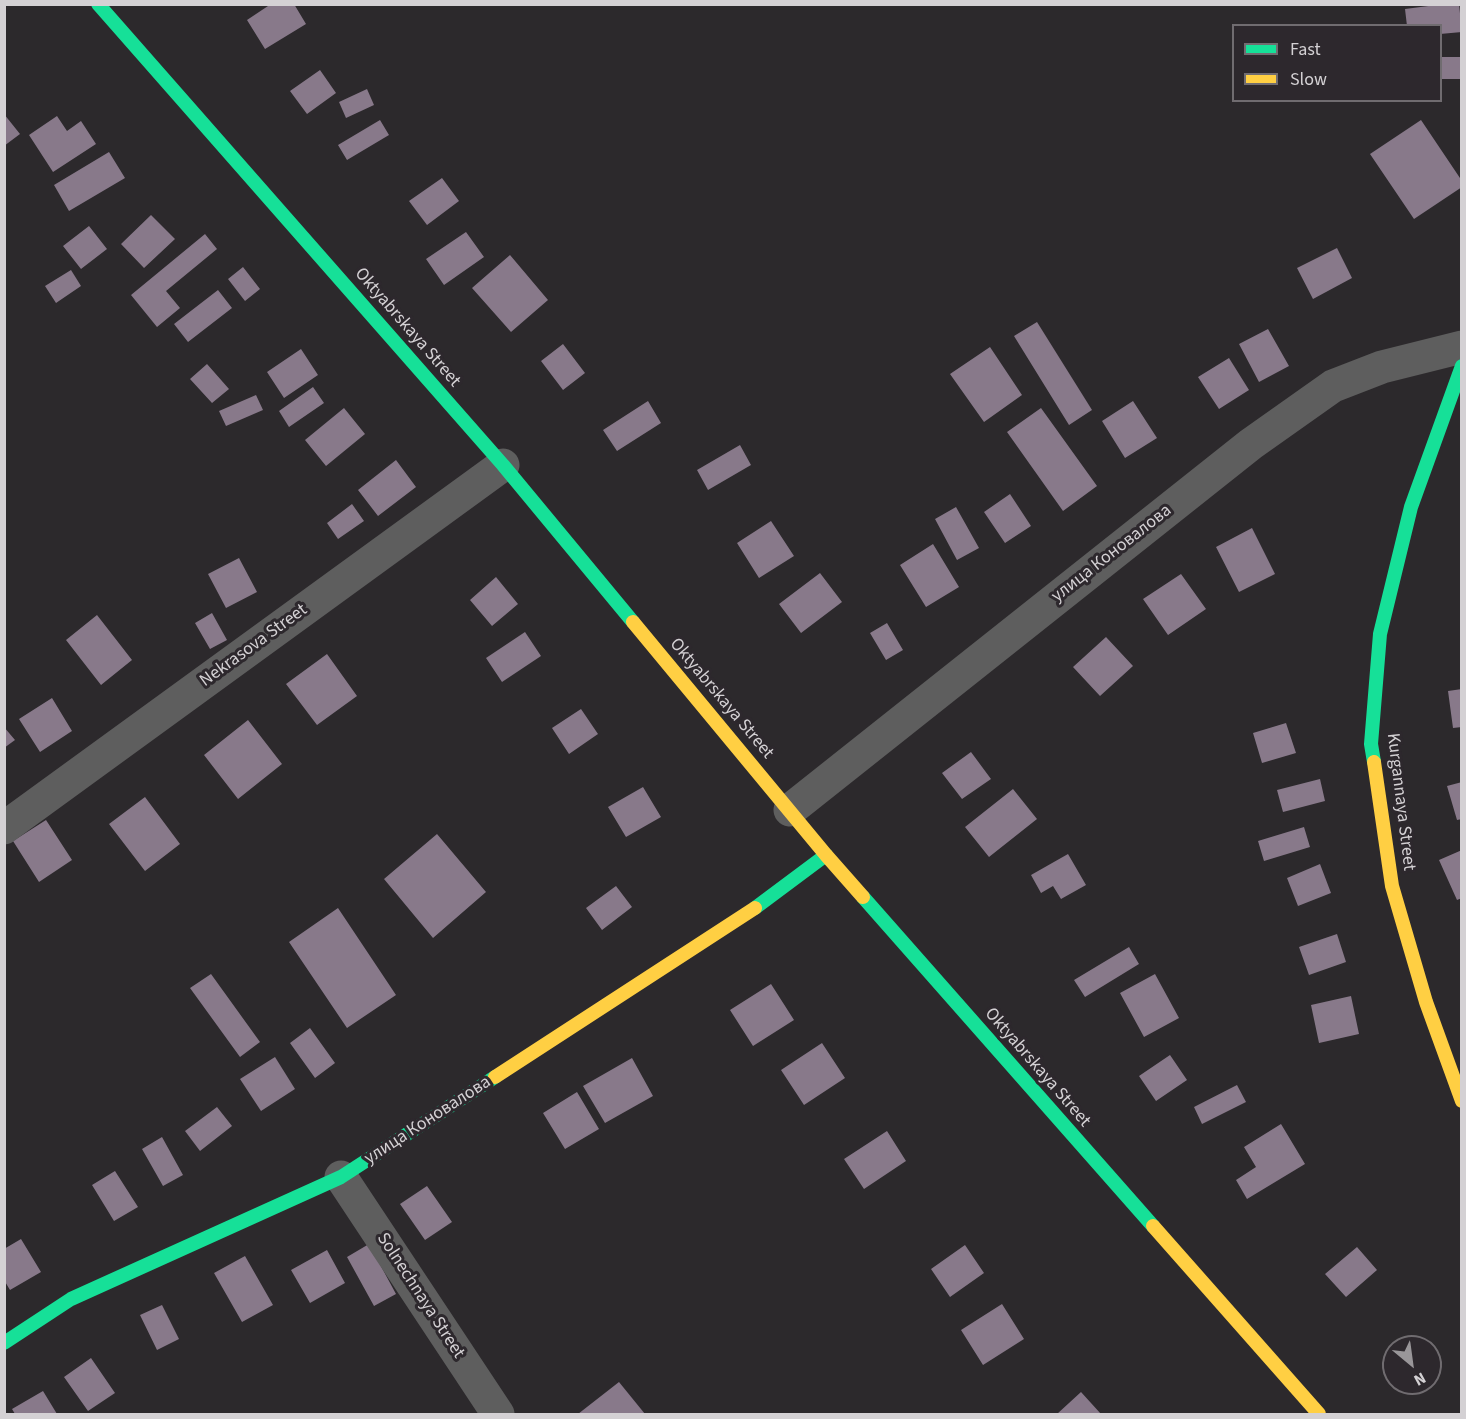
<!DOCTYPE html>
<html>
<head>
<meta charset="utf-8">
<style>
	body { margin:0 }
	#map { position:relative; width:1466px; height:1419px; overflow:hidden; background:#2c292c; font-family:"Source Sans 3",sans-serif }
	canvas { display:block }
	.frame { position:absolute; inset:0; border:6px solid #d4d1d4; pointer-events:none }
	.legend { position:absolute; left:1232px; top:24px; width:210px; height:78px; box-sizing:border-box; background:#2d282d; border:2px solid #706c70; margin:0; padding:8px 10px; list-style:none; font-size:18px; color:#d4d1d4 }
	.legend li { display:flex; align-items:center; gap:12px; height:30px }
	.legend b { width:30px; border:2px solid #706c70 }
	.north { position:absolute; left:1382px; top:1335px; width:60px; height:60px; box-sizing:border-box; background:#2d282d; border:2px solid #706c70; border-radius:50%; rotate:151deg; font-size:16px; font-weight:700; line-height:24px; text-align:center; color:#d4d1d4 }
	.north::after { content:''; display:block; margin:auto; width:21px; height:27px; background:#999699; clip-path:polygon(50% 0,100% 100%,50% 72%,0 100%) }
</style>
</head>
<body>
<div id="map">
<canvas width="1466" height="1419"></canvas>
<div class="frame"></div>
<ul class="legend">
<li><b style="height:8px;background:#16e098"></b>Fast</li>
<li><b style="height:8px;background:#ffcf43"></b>Slow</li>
</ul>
<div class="north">N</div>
</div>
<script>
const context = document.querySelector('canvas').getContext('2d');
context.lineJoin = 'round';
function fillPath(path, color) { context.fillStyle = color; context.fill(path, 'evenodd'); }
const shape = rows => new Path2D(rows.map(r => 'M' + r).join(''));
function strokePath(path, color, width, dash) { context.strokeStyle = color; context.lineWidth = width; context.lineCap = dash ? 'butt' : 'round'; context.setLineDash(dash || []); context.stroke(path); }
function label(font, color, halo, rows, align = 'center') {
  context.font = font + ' "Source Sans 3",sans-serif'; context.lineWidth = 6; context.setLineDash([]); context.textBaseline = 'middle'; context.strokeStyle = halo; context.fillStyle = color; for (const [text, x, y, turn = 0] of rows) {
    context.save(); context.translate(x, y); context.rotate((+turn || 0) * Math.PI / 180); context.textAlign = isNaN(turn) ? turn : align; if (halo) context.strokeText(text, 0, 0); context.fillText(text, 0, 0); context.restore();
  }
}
fillPath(shape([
	[271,4,294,4,306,24,265,49,247,20],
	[1444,4,1459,4,1462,32,1440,34,1440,26,1407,26,1405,9],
	[1440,57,1460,57,1461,79,1440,79],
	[320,70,336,93,307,114,290,91],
	[367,89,374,105,346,118,339,102],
	[4,114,20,134,4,146],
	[57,116,67,131,81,121,96,144,53,172,29,135],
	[380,120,389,135,347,160,338,145],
	[1421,120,1462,181,1462,187,1414,219,1370,154],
	[109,152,125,178,69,211,54,185],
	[442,178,459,201,427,225,409,201],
	[151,215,175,239,144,268,121,244],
	[89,226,107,249,81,269,63,246],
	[466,232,484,257,444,285,426,259],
	[205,234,217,249,166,291,180,308,157,327,131,295],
	[1337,248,1352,278,1313,299,1297,268],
	[510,255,548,300,511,332,472,288],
	[243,267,260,289,245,301,228,279],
	[71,270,81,286,56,303,45,286],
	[218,290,232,308,188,342,174,324],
	[1037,322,1092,410,1069,425,1014,336],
	[1268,329,1289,366,1259,382,1239,344],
	[563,344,585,373,563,390,541,361],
	[990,347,1022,395,984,422,950,374],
	[301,349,318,375,284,398,267,372],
	[1229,358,1249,390,1219,409,1198,377],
	[207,364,229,389,212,403,190,379],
	[313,387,324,403,289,427,279,411],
	[256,395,263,410,226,426,219,411],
	[648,401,661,423,617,451,603,430],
	[1133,401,1157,438,1125,458,1102,421],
	[344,408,365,434,326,466,305,440],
	[1041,408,1097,486,1063,511,1007,432],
	[740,445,751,465,708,490,697,470],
	[396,460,416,487,378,516,358,490],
	[1010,494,1031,526,1005,543,984,512],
	[352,504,364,521,338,539,327,523],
	[956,507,979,548,957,560,935,519],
	[771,521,794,556,759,578,737,543],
	[1252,528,1275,574,1239,592,1216,547],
	[933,544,959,587,926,607,900,565],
	[239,558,257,592,226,608,208,574],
	[820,573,842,602,801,633,779,604],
	[1181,574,1206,609,1168,635,1143,599],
	[496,577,518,604,492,626,470,600],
	[212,613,227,640,210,649,195,623],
	[97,615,132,660,101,685,66,640],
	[887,623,903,650,886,660,870,633],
	[525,632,541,656,502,682,486,658],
	[1106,637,1133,666,1100,696,1073,667],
	[327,654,357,696,317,725,286,684],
	[1462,689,1462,727,1453,728,1448,691],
	[52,698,72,731,40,752,19,719],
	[581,709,598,734,569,754,552,728],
	[248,720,282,764,238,799,204,755],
	[1286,723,1296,753,1262,763,1253,733],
	[4,727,15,740,4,748],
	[971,752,991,779,962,799,942,773],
	[1320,779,1325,801,1283,812,1277,790],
	[1462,782,1462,819,1457,820,1447,786],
	[643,787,661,817,626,837,608,807],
	[1013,789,1037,819,989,857,965,827],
	[145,797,180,844,145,871,109,824],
	[46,820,72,860,39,882,13,841],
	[1304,827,1310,847,1264,861,1258,841],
	[437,834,486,892,433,938,384,879],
	[1462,850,1462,898,1457,900,1439,860],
	[1068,854,1086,885,1061,899,1053,886,1041,893,1031,875],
	[1320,864,1331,893,1298,906,1287,878],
	[616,886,632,907,602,930,586,908],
	[338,908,396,995,347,1028,289,942],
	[1337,934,1346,962,1309,975,1299,947],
	[1129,947,1139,964,1085,997,1074,980],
	[211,974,260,1042,240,1057,190,988],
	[1155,974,1179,1018,1144,1037,1120,993],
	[771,984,794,1020,753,1046,730,1010],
	[1351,996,1359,1034,1319,1043,1311,1005],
	[310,1028,335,1063,315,1078,290,1043],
	[822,1043,845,1078,804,1105,781,1070],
	[1170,1055,1187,1080,1156,1101,1139,1076],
	[275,1057,295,1089,261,1111,240,1079],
	[632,1058,653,1096,605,1123,583,1086],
	[1237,1085,1246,1102,1202,1124,1194,1107],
	[577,1092,599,1129,565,1149,543,1113],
	[217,1107,232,1126,200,1151,185,1131],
	[1281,1124,1305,1164,1247,1199,1236,1180,1256,1167,1244,1147],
	[887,1131,906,1161,864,1189,844,1159],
	[162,1137,183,1175,163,1186,142,1149],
	[115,1171,138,1207,114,1221,92,1185],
	[427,1186,452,1222,425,1240,400,1204],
	[21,1239,41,1272,10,1290,4,1280,4,1249],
	[369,1244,396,1294,374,1306,347,1257],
	[965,1245,984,1273,950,1297,931,1269],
	[1357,1247,1377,1270,1346,1297,1325,1274],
	[327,1250,345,1283,310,1303,291,1270],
	[245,1256,273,1305,242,1322,214,1273],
	[1002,1304,1024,1339,983,1365,961,1330],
	[162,1305,179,1339,157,1350,140,1315],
	[91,1358,115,1393,88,1411,64,1377],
	[619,1382,645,1414,578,1414],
	[43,1391,57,1414,15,1414,12,1409],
	[1081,1392,1101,1414,1057,1414]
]), '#88798a');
strokePath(shape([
	[790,810,1251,444,1333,386,1382,367,1462,347],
	[4,828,503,465],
	[341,1177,498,1414]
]), '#5e5e5e', 33);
strokePath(shape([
	[98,4,503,465,633,622],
	[1374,762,1371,744,1380,634,1411,507,1462,366],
	[863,897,1153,1226],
	[755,908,826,855],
	[4,1343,71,1299,341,1177,495,1077]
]), '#16e098', 14);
strokePath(shape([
	[633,622,826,855,863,897],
	[1374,762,1392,886,1426,1002,1462,1101],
	[495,1077,755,908],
	[1153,1226,1319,1414]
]), '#ffcf43', 14);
label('18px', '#d4d1d4', '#2d282d', [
	["Oktyabrskaya Street",407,328,49],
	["улица Коновалова",1112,554,-38],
	["Nekrasova Street",254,646,-36],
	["Oktyabrskaya Street",721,699,50],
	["Kurgannaya Street",1400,802,83],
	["Oktyabrskaya Street",1037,1068,49],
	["улица Коновалова",428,1121,-33],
	["Solnechnaya Street",420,1296,57]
]);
</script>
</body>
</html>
